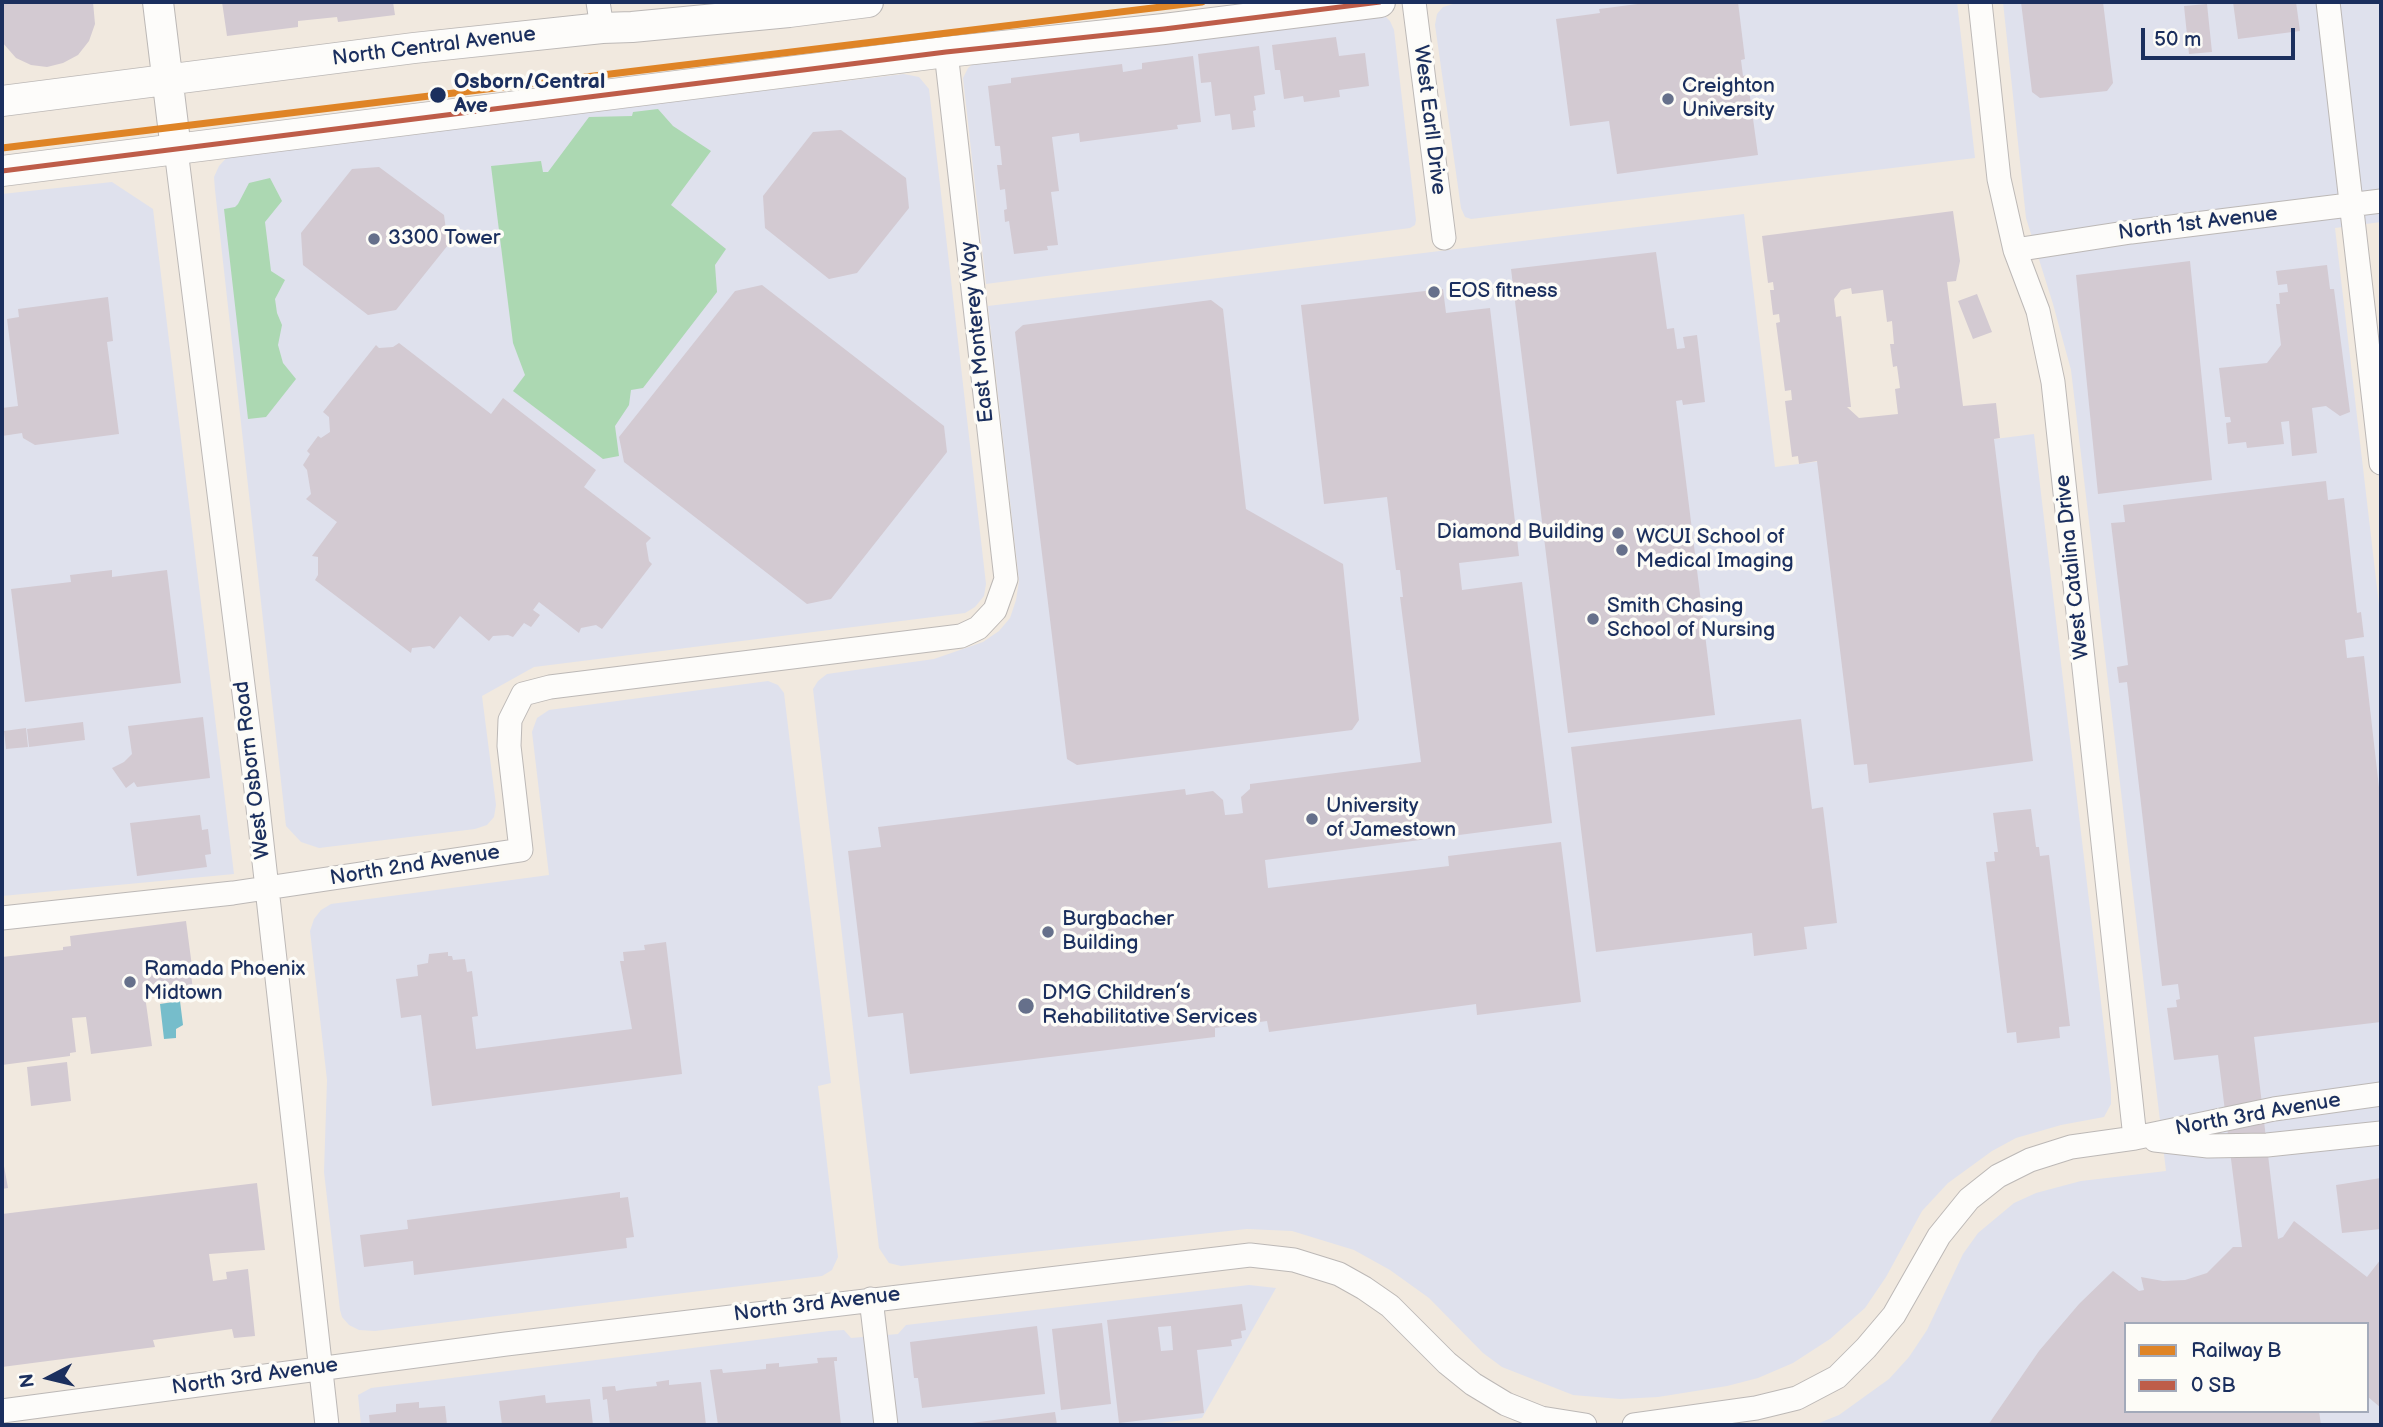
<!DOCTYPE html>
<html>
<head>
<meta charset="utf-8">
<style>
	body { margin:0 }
	#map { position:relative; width:2383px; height:1427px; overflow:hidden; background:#f1e9df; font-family:"Balsamiq Sans",sans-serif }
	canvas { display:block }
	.frame { position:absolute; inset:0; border:4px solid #1b2f5e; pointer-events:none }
	.legend { position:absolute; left:2124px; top:1322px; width:245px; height:91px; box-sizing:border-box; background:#fdfcf7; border:2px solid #a3aaba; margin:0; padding:9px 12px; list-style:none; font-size:21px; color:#1b2f5e }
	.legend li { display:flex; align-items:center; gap:14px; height:35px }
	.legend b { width:35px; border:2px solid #a3aaba }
	.north { position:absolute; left:14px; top:1343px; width:70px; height:70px; -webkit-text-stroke:5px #fdfcf7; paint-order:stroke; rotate:263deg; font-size:19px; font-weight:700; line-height:28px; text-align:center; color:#1b2f5e }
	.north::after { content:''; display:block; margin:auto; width:24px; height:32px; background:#1b2f5e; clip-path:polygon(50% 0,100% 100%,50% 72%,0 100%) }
	.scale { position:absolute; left:2141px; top:28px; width:154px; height:32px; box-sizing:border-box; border:4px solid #1b2f5e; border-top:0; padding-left:9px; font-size:21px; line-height:24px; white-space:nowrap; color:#1b2f5e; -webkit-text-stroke:5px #fdfcf7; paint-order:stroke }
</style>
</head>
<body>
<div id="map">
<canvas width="2383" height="1427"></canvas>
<div class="frame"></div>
<ul class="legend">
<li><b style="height:9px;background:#df8426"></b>Railway B</li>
<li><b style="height:9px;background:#be5d49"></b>0 SB</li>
</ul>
<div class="north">N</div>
<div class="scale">50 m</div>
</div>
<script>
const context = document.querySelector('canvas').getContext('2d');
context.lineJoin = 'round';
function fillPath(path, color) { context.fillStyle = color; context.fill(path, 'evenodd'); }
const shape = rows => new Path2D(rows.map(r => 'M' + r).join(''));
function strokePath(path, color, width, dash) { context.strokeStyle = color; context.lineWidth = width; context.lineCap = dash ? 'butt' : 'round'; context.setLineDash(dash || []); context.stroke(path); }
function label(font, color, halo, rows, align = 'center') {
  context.font = font + ' "Balsamiq Sans",sans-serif'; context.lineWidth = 7; context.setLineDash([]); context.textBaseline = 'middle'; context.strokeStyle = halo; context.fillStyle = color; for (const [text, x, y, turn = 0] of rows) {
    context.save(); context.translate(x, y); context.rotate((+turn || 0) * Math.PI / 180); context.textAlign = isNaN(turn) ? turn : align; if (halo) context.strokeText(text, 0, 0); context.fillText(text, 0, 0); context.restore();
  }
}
fillPath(shape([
	[1460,2,1957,2,1975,158,1471,219,1465,217,1461,208,1435,25,1437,14,1443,7],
	[2003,2,2381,2,2381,222,2335,228,2381,622,2381,1425,1814,1425,1839,1415,1889,1379,1909,1357,1927,1330,1963,1254,1978,1233,2014,1203,2036,1193,2081,1181,2166,1171,2071,370,2053,304,2026,218],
	[2126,1324,2367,1324,2367,1411,2126,1411],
	[1377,15,1385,16,1390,21,1394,30,1416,220,1415,225,1410,228,986,284,963,78,968,68,974,63],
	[904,74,919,77,929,89,986,584,984,596,975,607,965,613,534,667,482,696,496,805,494,817,487,825,475,829,319,848,301,842,286,826,215,190,214,177,219,166,229,155,236,153],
	[112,182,153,209,234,874,2,896,2,194],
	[1744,214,1775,467,2034,434,2111,1087,2111,1104,2104,1117,2061,1125,2016,1138,1992,1151,1948,1183,1922,1211,1886,1277,1865,1308,1830,1339,1793,1363,1758,1378,1727,1386,1658,1397,1620,1399,1573,1395,1502,1367,1483,1353,1429,1298,1390,1270,1354,1250,1292,1231,1247,1229,901,1266,889,1263,879,1248,813,689,818,681,827,674,934,659,983,642,999,631,1010,618,1016,600,1019,581,988,306],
	[768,681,778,685,784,693,831,1083,818,1086,838,1257,832,1270,822,1276,375,1331,359,1330,349,1325,342,1317,340,1310,324,1172,327,1080,310,931,314,919,321,910,331,904,549,875,532,732,537,718,549,710],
	[1249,1285,1276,1288,1202,1418,1143,1425,361,1425,358,1395,371,1388,829,1331,844,1330,851,1338,898,1334,906,1325]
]), '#dfe1ed');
fillPath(shape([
	[658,109,673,126,711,151,671,205,726,249,715,265,717,292,643,388,631,390,629,405,615,426,619,456,603,459,513,391,525,375,513,343,491,166,541,161,543,172,548,172,589,117,632,116,633,112],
	[270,178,282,201,265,222,271,271,285,280,275,299,277,313,282,325,278,345,283,363,296,379,266,417,248,419,224,209,235,207,238,204,249,183]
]), '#acd8b2');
fillPath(shape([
	[180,1001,183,1025,176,1029,176,1038,164,1039,160,1004]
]), '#76bdcb');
fillPath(shape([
	[2,2,93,2,95,24,89,41,78,55,63,63,47,67,31,65,16,58,2,42],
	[222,2,393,2,395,15,338,22,337,17,298,21,298,27,227,36],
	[1653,2,1738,2,1745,59,1741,60,1743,76,1747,75,1758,155,1617,174,1609,121,1570,126,1556,19,1600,13,1599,9],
	[2021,2,2103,2,2113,83,2107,91,2040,98,2032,92],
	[2233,2,2296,2,2300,31,2238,39],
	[2207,4,2212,52,2189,54,2184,6],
	[1336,37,1339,56,1365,53,1369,86,1339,90,1340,97,1304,102,1303,96,1284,99,1280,70,1275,70,1272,45],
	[1259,46,1265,94,1254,96,1256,110,1253,111,1255,127,1232,130,1230,114,1215,116,1211,82,1201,83,1198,54],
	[1193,56,1201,122,1177,125,1178,129,1080,142,1079,133,1052,137,1059,191,1051,192,1058,245,1047,246,1048,250,1014,254,1009,221,1005,222,1004,210,1007,209,1005,189,1000,190,997,165,1002,165,1000,146,995,146,988,86,1011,83,1011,78,1122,64,1123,72,1142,69,1142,63],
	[841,130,906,178,909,208,857,273,829,279,765,228,763,196,813,132],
	[379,167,444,215,448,245,396,310,368,315,303,265,301,233,352,169],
	[1953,211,1960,261,1956,281,1947,282,1963,406,1996,403,2000,438,1994,439,2033,761,1869,783,1867,764,1854,765,1817,461,1799,464,1798,456,1792,457,1785,401,1792,400,1791,390,1785,391,1776,323,1780,322,1779,314,1773,315,1770,290,1774,290,1773,282,1768,283,1762,236],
	[1851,288,1852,294,1883,290,1887,322,1892,321,1894,344,1890,344,1893,367,1897,366,1900,388,1895,389,1898,414,1859,418,1847,407,1851,407,1841,316,1836,317,1834,299,1841,290],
	[1656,252,1667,329,1674,328,1677,349,1685,348,1683,337,1697,335,1705,402,1683,405,1682,400,1676,401,1715,715,1568,733,1511,269],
	[2190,261,2212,480,2098,494,2076,275],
	[2327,265,2330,289,2334,289,2350,412,2340,416,2326,406,2312,408,2317,453,2292,456,2289,421,2281,422,2284,444,2247,448,2246,442,2228,444,2226,423,2231,422,2230,417,2225,417,2219,368,2267,363,2281,345,2276,304,2280,304,2279,293,2288,292,2287,284,2278,285,2276,271],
	[762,285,944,426,947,452,831,599,807,604,624,462,619,437,735,291],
	[1443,289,1446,313,1490,308,1519,556,1459,563,1462,590,1522,582,1552,823,1265,860,1268,888,1449,866,1448,856,1561,842,1581,1002,1477,1015,1476,1004,1269,1032,1267,1021,1215,1028,1215,1037,910,1074,903,1013,868,1017,848,851,881,847,878,827,1185,789,1186,795,1213,791,1223,800,1225,815,1237,814,1243,813,1241,797,1250,789,1250,784,1421,762,1400,597,1403,597,1400,570,1396,570,1387,497,1324,504,1301,305],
	[1977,294,1992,332,1973,339,1958,301],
	[108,297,113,341,107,342,119,434,35,445,23,438,22,433,2,436,2,408,18,406,7,319,19,317,18,309],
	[1211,300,1223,309,1246,509,1343,564,1359,720,1352,730,1077,765,1067,759,1015,332,1023,325],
	[399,343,491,414,503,398,596,470,584,487,651,538,646,543,649,561,652,564,602,629,596,625,581,628,579,633,539,602,533,610,540,615,531,627,524,623,513,637,508,635,493,636,489,641,460,616,434,649,430,646,412,648,411,653,315,580,318,575,318,557,312,556,337,522,306,499,311,494,307,470,303,465,310,454,307,451,318,436,321,438,330,432,329,417,323,412,376,345,379,348,393,347],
	[2326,481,2328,500,2344,498,2357,613,2361,612,2364,637,2345,640,2347,658,2364,656,2381,805,2381,1022,2254,1037,2278,1239,2283,1237,2294,1221,2367,1277,2381,1259,2381,1408,2367,1396,2367,1324,2126,1324,2126,1411,2319,1411,2321,1425,1988,1425,2039,1351,2079,1304,2113,1271,2139,1291,2144,1290,2141,1277,2163,1281,2185,1280,2207,1273,2233,1247,2242,1247,2218,1055,2174,1060,2167,1008,2177,1007,2176,1000,2180,999,2178,984,2162,986,2127,682,2119,683,2117,667,2128,665,2111,523,2125,522,2123,505],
	[112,570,112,577,167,570,181,683,25,702,11,589,71,582,70,575],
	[203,717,210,778,137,787,134,782,126,788,112,768,124,762,132,754,128,726],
	[1801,719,1812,809,1823,807,1837,923,1804,927,1807,949,1754,956,1752,933,1596,952,1571,747],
	[83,722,85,740,29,747,27,729],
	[26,728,28,747,6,749,4,731],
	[2031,809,2036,847,2039,847,2040,856,2049,855,2070,1026,2059,1027,2060,1038,2017,1043,2016,1032,2007,1033,1986,862,1995,861,1994,852,1998,852,1993,813],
	[200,815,202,830,208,829,211,854,205,855,207,867,137,876,130,823],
	[186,921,193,974,191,974,193,990,145,996,152,1046,91,1054,86,1017,72,1018,76,1052,70,1053,70,1056,2,1065,2,957,63,950,63,947,71,946,70,936],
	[666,942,682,1074,432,1106,421,1015,401,1018,396,979,418,976,417,965,428,963,429,954,448,952,448,956,452,956,453,960,465,959,467,972,472,971,478,1016,472,1017,476,1049,632,1029,620,961,624,961,623,952,645,950,644,945],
	[67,1062,71,1101,31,1106,27,1067],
	[2,1155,8,1188,2,1189],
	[2381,1178,2381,1229,2342,1233,2336,1185],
	[257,1183,265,1250,209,1254,213,1281,227,1279,226,1272,248,1269,255,1336,234,1338,232,1329,153,1340,155,1347,2,1367,2,1214],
	[620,1192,620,1198,628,1197,634,1237,626,1238,627,1248,414,1275,413,1261,364,1267,360,1235,408,1229,407,1220],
	[1242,1304,1246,1330,1241,1331,1242,1338,1231,1340,1232,1346,1197,1350,1204,1413,1119,1423,1107,1320],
	[1171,1326,1173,1350,1161,1351,1158,1327],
	[1102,1323,1111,1404,1061,1410,1052,1329],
	[1037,1326,1045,1394,922,1408,918,1378,914,1378,910,1342],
	[837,1357,837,1361,834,1361,841,1425,718,1425,710,1370,722,1369,723,1373,766,1369,766,1364,779,1363,779,1367,818,1363,817,1358],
	[669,1380,669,1385,701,1382,706,1425,610,1425,607,1399,603,1400,602,1387,615,1386,616,1391,627,1389,657,1386,656,1382],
	[545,1395,546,1403,590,1399,593,1425,502,1425,499,1401],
	[419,1402,419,1408,445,1406,447,1425,370,1425,369,1415,396,1412,396,1404],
	[1055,1412,1057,1425,964,1425,964,1424]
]), '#d3cad2');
const minor = shape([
	[598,2,602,28],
	[1414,2,1444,238],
	[1980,2,1999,179,2015,250,2038,311,2053,382,2135,1138],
	[2328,2,2381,463],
	[176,150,255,781,327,1425],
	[2015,250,2131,232,2381,201],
	[2,918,233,893,521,850,509,746,510,720,523,694,550,687,961,636,978,628,995,610,1006,579,946,52],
	[2155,1140,2208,1146,2267,1145,2381,1133],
	[871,1299,886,1425],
	[2,1411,506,1344,1250,1255,1294,1260,1339,1274,1364,1288,1390,1306,1447,1363,1473,1384,1506,1404,1541,1418,1585,1425],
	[1634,1425,1756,1408,1797,1398,1837,1377,1866,1348,1894,1315,1939,1236,1969,1199,1998,1176,2030,1160,2071,1147,2135,1138,2274,1109,2381,1094]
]);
const major = shape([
	[158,2,176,150],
	[2,101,414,48,602,28,632,27,789,12,868,2],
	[2,171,946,52,1164,29,1380,2]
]);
strokePath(minor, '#bcb8b6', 25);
strokePath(major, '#bcb8b6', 32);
strokePath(minor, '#fdfcfa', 23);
strokePath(major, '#fdfcfa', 30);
strokePath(shape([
	[2,171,946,52,1164,29,1380,2]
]), '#be5d49', 5);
strokePath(shape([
	[2,148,1202,2]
]), '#df8426', 7);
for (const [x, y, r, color] of [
	[438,95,9,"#1b2f5e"],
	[1668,99,7,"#66708b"],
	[374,239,7,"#66708b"],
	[1434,292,7,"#66708b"],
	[1618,533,7,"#66708b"],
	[1622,550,7,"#66708b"],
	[1593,619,7,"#66708b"],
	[1312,819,7,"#66708b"],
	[1048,932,7,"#66708b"],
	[130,982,7,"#66708b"],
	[1026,1006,9,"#66708b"]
]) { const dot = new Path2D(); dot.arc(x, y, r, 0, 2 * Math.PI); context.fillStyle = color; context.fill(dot); strokePath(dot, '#fdfcf7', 2.5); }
label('21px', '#1b2f5e', '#fdfcf7', [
	["North Central Avenue",434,47,-7],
	["West Earll Drive",1429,120,83],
	["North 1st Avenue",2198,224,-7],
	["East Monterey Way",978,332,-96],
	["West Catalina Drive",2073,567,-96],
	["West Osborn Road",253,770,-97],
	["North 2nd Avenue",415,866,-9],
	["North 3rd Avenue",2258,1115,-10],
	["North 3rd Avenue",817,1305,-7],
	["North 3rd Avenue",255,1377,-8]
]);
label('bold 21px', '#1b2f5e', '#fdfcf7', [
	["Osborn/Central",454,83],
	["Ave",454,107]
], 'left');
label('21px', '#1b2f5e', '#fdfcf7', [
	["Creighton",1682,87],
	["University",1682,111],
	["3300 Tower",388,239],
	["EOS fitness",1448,292],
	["Diamond Building",1604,533,"right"],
	["WCUI School of",1636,538],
	["Medical Imaging",1636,562],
	["Smith Chasing",1607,607],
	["School of Nursing",1607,631],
	["University",1326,807],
	["of Jamestown",1326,831],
	["Burgbacher",1062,920],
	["Building",1062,944],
	["Ramada Phoenix",144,970],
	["Midtown",144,994],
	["DMG Children’s",1042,994],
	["Rehabilitative Services",1042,1018]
], 'left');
</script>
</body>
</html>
